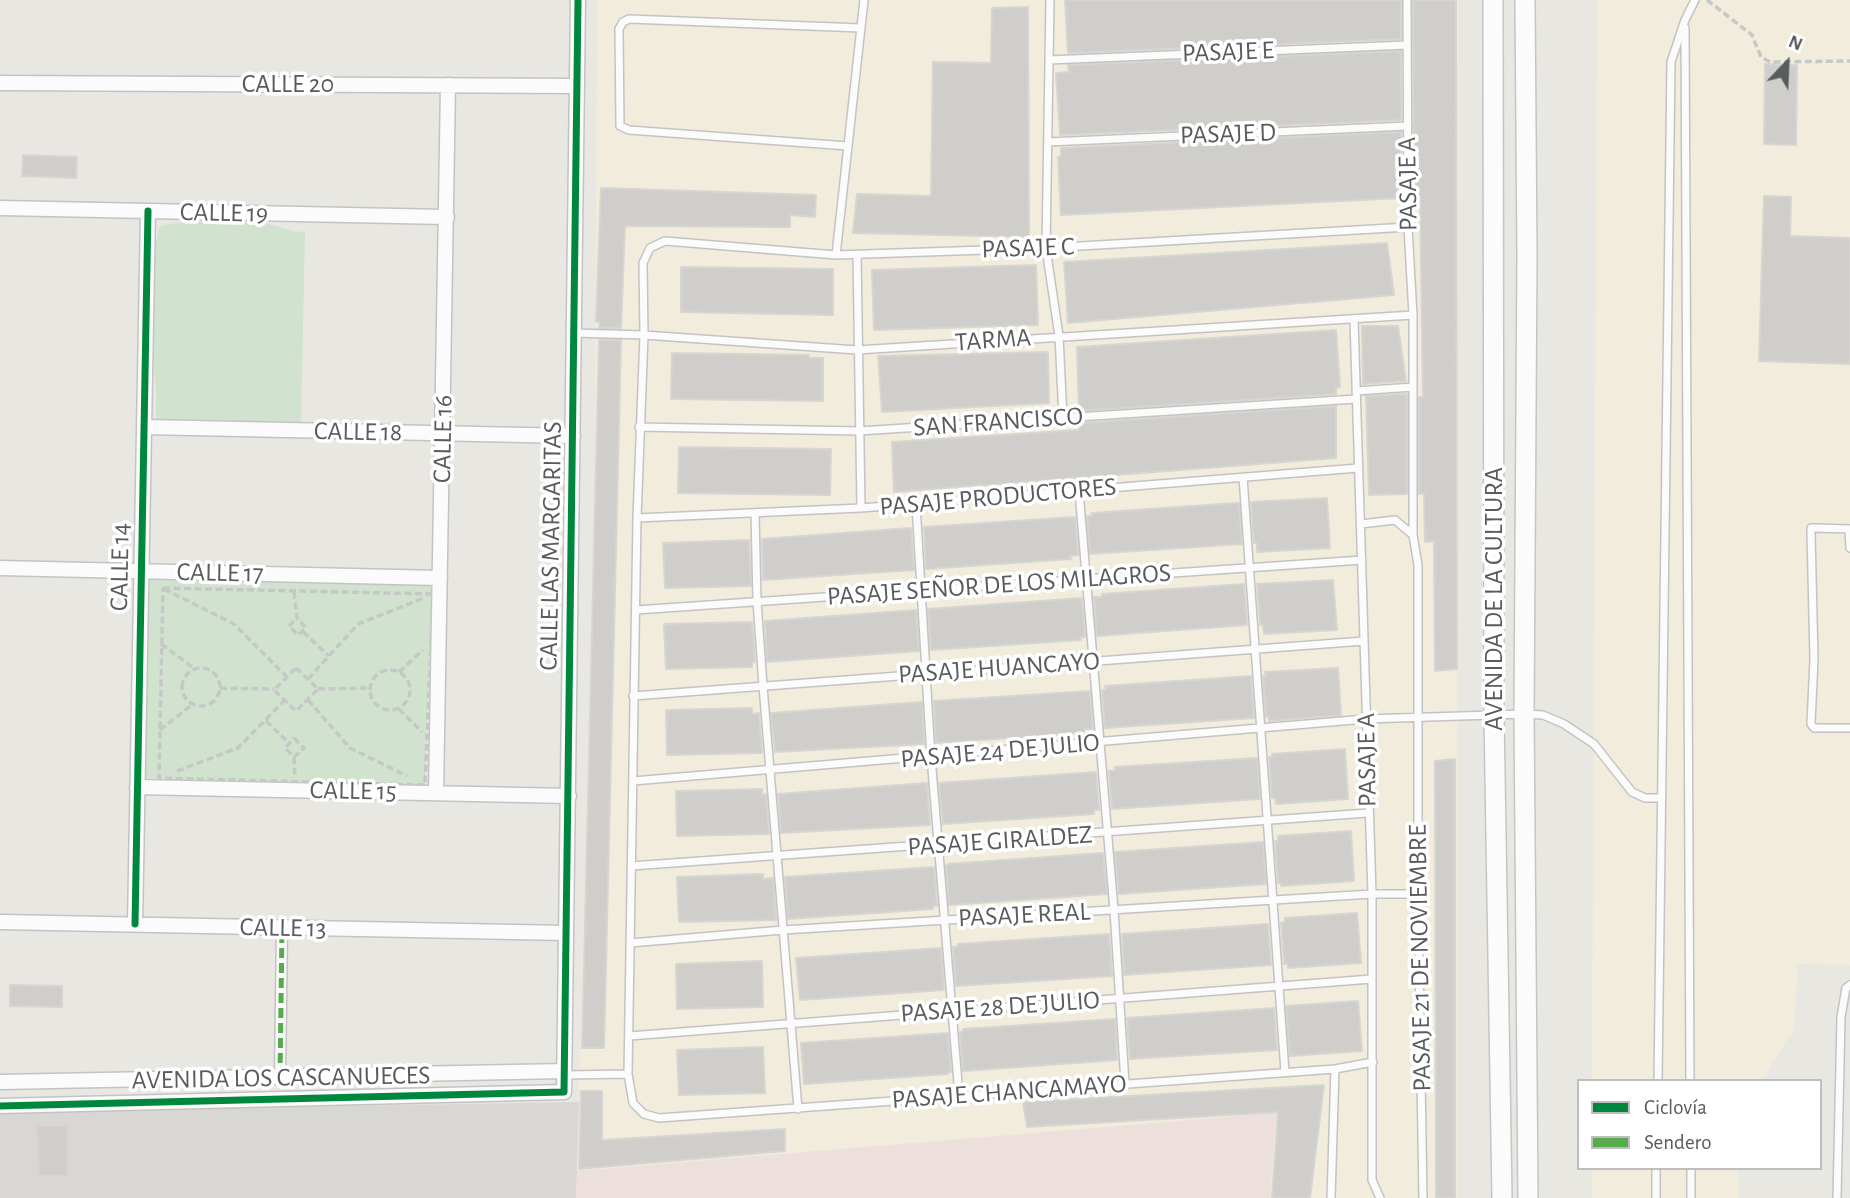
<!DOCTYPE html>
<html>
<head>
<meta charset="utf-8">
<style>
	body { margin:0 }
	#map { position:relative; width:1850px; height:1198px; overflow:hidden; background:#e8e7e2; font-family:"Alegreya Sans",sans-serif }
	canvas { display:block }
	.legend { position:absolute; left:1577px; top:1079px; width:245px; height:91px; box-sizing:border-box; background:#fff; border:2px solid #bdbebf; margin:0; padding:9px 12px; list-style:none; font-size:21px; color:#595c5f }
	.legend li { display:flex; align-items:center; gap:14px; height:35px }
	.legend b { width:35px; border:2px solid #bdbebf }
	.north { position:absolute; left:1752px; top:28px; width:70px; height:70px; -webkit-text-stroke:5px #fff; paint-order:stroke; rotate:23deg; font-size:19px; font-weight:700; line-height:28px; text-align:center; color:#595c5f }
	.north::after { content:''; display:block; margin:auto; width:24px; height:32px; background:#595c5f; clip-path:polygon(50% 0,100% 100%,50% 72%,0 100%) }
</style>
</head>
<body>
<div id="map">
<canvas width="1850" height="1198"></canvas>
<ul class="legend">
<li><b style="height:9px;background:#00873e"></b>Ciclovía</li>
<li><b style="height:9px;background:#58ab4b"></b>Sendero</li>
</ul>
<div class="north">N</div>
</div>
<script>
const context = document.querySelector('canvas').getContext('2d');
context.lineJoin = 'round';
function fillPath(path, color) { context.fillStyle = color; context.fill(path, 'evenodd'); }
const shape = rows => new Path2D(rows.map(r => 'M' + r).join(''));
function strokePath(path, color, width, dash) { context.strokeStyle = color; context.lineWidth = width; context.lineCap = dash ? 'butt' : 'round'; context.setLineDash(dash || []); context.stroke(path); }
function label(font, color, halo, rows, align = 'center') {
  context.font = font + ' "Alegreya Sans",sans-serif'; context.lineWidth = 7; context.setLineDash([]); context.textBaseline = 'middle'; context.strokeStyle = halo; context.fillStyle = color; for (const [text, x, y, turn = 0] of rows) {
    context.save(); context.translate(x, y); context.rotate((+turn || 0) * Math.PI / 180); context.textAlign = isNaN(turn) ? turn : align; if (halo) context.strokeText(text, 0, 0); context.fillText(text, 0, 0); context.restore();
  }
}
fillPath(shape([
	[597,0,1458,0,1457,1198,1270,1198,1276,1113,577,1171,595,485],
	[1597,0,1850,0,1850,965,1798,964,1794,1029,1762,1081,1592,1081],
	[1592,1168,1738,1168,1739,1198,1592,1198]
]), '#f1ecdb');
fillPath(shape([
	[579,1102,576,1198,0,1198,0,1112]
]), '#d9d7d3');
fillPath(shape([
	[1276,1113,1270,1198,576,1198,577,1171]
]), '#eddfdc');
fillPath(shape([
	[234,213,292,231,305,232,301,422,280,430,156,419,156,391,146,283,160,226],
	[150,574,432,584,425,785,145,778]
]), '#d1e3ce');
const building = shape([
	[1065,0,1401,0,1401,39,1068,53,1065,0],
	[1413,0,1456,0,1457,669,1435,671,1434,541,1425,542,1424,493,1419,494,1419,397,1423,397,1420,198,1414,198,1413,0],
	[1028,7,1029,237,853,233,857,194,931,196,933,62,991,63,992,8,1028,7],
	[1401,51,1401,120,1060,135,1056,73,1069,72,1068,65,1401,51],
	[1765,64,1797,65,1796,145,1764,144,1765,64],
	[1401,132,1402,198,1061,215,1058,157,1061,157,1061,148,1401,132],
	[23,155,77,157,76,178,22,176,23,155],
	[601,188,816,195,815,217,790,215,790,227,625,226,621,328,599,328,600,322,596,322,601,188],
	[1764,196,1791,197,1790,236,1850,238,1850,364,1759,361,1764,196],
	[1387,243,1394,295,1068,323,1064,262,1387,243],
	[1036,265,1038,325,874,330,872,270,1036,265],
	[681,267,833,269,833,315,681,312,681,267],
	[1362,326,1398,326,1406,381,1363,384,1362,326],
	[1336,330,1340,387,1336,388,1336,394,1079,411,1077,347,1336,330],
	[599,340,621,340,604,1048,582,1048,599,340],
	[1048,352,1049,403,882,412,878,356,1048,352],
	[672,353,809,355,809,358,823,358,823,401,671,399,672,353],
	[1407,394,1407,494,1369,495,1366,396,1407,394],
	[1336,406,1336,458,894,492,892,442,1079,430,1079,423,1336,406],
	[679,447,831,449,830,495,678,493,679,447],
	[1327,498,1330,548,1257,552,1257,543,1254,543,1251,502,1327,498],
	[1236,503,1239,503,1242,544,1090,554,1087,516,1092,516,1092,513,1236,503],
	[1075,517,1078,555,1070,556,1071,559,926,569,924,527,1075,517],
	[911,528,914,570,763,580,762,539,911,528],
	[749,540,751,586,665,588,663,543,749,540],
	[1333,580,1337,630,1264,634,1263,624,1260,625,1257,584,1333,580],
	[1244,584,1247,625,1097,636,1094,597,1102,597,1102,594,1244,584],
	[1082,598,1085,637,1080,637,1081,640,931,650,928,609,1082,598],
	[916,610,919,651,767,662,765,621,916,610],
	[752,622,755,662,752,663,752,667,666,669,664,624,752,622],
	[1338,668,1341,715,1269,721,1269,717,1266,717,1263,676,1266,676,1265,672,1338,668],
	[1251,676,1254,718,1105,728,1102,690,1106,689,1105,686,1251,676],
	[1090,691,1093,729,1084,729,1084,733,936,743,934,701,1090,691],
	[922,702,924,744,775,752,771,713,922,702],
	[752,708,752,714,759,713,762,753,667,755,666,710,752,708],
	[1345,749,1348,799,1276,804,1275,798,1272,798,1269,757,1272,757,1272,754,1345,749],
	[1257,758,1260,799,1112,809,1109,771,1116,770,1115,767,1257,758],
	[1455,759,1455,1198,1436,1198,1435,761,1455,759],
	[1096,772,1099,810,1094,810,1094,814,943,824,939,783,1096,772],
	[927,783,930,825,781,833,778,794,927,783],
	[762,789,762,795,766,794,769,834,677,836,676,791,762,789],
	[1351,831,1354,881,1281,886,1281,883,1278,883,1275,841,1278,841,1278,836,1351,831],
	[1263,842,1266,884,1119,894,1115,852,1263,842],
	[1103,853,1107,894,949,905,946,866,948,864,1103,853],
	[934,867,937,906,933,906,933,909,788,919,785,877,934,867],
	[763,874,763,879,773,878,776,920,679,922,677,877,763,874],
	[1357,913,1361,963,1288,968,1288,964,1284,964,1281,923,1285,922,1285,918,1357,913],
	[1268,924,1271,965,1124,975,1122,934,1268,924],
	[1109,934,1112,976,956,986,953,947,958,947,958,944,1109,934],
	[941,948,944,990,800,1000,796,958,941,948],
	[762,961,763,1007,677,1009,676,964,762,961],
	[10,985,62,986,62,1007,10,1006,10,985],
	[1358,1001,1362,1051,1290,1056,1286,1006,1358,1001],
	[1274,1008,1277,1050,1130,1059,1127,1018,1274,1008],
	[1115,1019,1117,1060,963,1071,960,1032,963,1032,963,1029,1115,1019],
	[948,1033,951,1072,948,1072,948,1074,804,1084,801,1043,948,1033],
	[763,1047,765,1093,679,1095,677,1050,763,1047],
	[1324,1085,1310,1198,1272,1198,1278,1112,1027,1127,1023,1102,1324,1085],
	[581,1091,602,1091,602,1140,785,1129,785,1151,579,1169,581,1091],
	[37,1126,67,1126,68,1176,39,1176,37,1126]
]);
fillPath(building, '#cfcecb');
strokePath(building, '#d7d5d2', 2);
const service = shape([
	[1050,0,1046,248,1059,336,1063,418],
	[1407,0,1408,227,1413,315,1413,535,1418,565,1418,894,1423,1198],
	[1685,28,1690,1081],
	[1049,60,1407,45],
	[1048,142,1408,126],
	[848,146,629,130,620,126,619,29,623,22,629,19,861,28],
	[857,254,861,508],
	[836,255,864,0],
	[1354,320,1372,894,1372,1180,1380,1198],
	[574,333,644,335,857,350,1413,315],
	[1356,391,1413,387],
	[639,427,859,431,1356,399],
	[1243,477,1285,1072],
	[1079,491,1114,910,1125,1083],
	[916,504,931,757,959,1095],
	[755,513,757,601,763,686,798,1109],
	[637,518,861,508,1358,468],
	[1361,524,1395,520,1413,535],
	[1849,529,1850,548],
	[1850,529,1815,528,1811,528,1811,532,1814,659,1811,724,1814,728,1850,728],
	[636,610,1362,560],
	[633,696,1364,641],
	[633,781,1366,719,1524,714,1543,715,1564,724,1594,744,1632,792,1645,798,1661,798],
	[631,866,1368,813],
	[630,943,783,930,1372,894,1418,894],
	[629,1036,1372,979],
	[1373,1062,1335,1069,659,1118,644,1114,633,1103,628,1074,637,518,644,335,643,263,650,248,665,241,836,255,1046,248,1408,227],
	[565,1075,628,1074],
	[1658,1081,1671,62,1685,20,1695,0],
	[1691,1168,1691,1198],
	[1331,1198,1335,1069],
	[1656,1198,1656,1168],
	[1837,1198,1841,1017,1846,988,1850,985]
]);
const pedestrian = shape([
	[280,1078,282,928]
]);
const minor = shape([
	[0,83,577,86],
	[0,208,447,217],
	[144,427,573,436],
	[0,568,440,578],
	[137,787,569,796],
	[436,793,448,85],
	[0,922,566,933],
	[135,924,148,211],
	[0,1082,564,1071],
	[0,1106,564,1092,578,0]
]);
const secondary = shape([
	[1493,0,1494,715,1502,1198],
	[1525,0,1527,256,1524,714,1528,1198]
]);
strokePath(service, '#c4c3c3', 10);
strokePath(pedestrian, '#c4c3c3', 13);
strokePath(minor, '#c4c3c3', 17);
strokePath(secondary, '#c4c5c4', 22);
strokePath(shape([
	[1707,0,1752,35,1761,57,1770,62,1850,61],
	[163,588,433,594,425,785,159,778,163,588],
	[164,589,234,624,287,677],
	[294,592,297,618,306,628,298,635,289,626,297,618],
	[303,632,329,656],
	[161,644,195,669],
	[296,668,318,689,296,711,274,690,296,668],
	'182 687a19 19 0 1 1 38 0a19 19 0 1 1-38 0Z',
	'370 690a20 20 0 1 1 40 0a20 20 0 1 1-40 0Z',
	[399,672,423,650],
	[308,679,358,624,424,598],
	[220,688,274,689],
	[318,689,370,688],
	[308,700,350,748,407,776],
	[399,709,422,732],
	[266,721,289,743],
	[160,730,193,704],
	[294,738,304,748,294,757,285,748,294,738],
	[294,757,295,776],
	[177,771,238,748,285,700]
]), '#c4c9c6', 3.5, [7, 3.5]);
strokePath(service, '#fcfbfb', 7);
strokePath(pedestrian, '#fcfbfb', 10);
strokePath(minor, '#fcfbfb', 14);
strokePath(secondary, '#fcfbfb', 19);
strokePath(shape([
	[280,1078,282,928]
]), '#58ab4b', 5, [10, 5]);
strokePath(shape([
	[135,924,148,211],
	[0,1106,564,1092,578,0]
]), '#00873e', 7);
label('26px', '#595c5f', '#fff', [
	["PASAJE E",1228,52,-2],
	["CALLE 20",288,84],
	["PASAJE D",1228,134,-2],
	["PASAJE A",1408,184,-91],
	["CALLE 19",224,213,1],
	["PASAJE C",1028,248,-2],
	["TARMA",993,340,-4],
	["SAN FRANCISCO",998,422,-4],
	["CALLE 18",358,432,1],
	["CALLE 16",443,439,-89],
	["PASAJE PRODUCTORES",998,497,-5],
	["CALLE LAS MARGARITAS",551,546,-89],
	["CALLE 14",120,567,-89],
	["CALLE 17",220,573,1],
	["PASAJE SEÑOR DE LOS MILAGROS",999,585,-4],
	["AVENIDA DE LA CULTURA",1494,599,-90],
	["PASAJE HUANCAYO",999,668,-4],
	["PASAJE 24 DE JULIO",1000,751,-5],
	["PASAJE A",1367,760,-91],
	["CALLE 15",353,791,1],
	["PASAJE GIRALDEZ",1000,841,-4],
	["PASAJE REAL",1024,915,-3],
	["CALLE 13",283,928,1],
	["PASAJE 21 DE NOVIEMBRE",1420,958,-91],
	["PASAJE 28 DE JULIO",1000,1007,-4],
	["AVENIDA LOS CASCANUECES",281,1078,-1],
	["PASAJE CHANCAMAYO",1009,1092,-4]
]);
</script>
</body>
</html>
